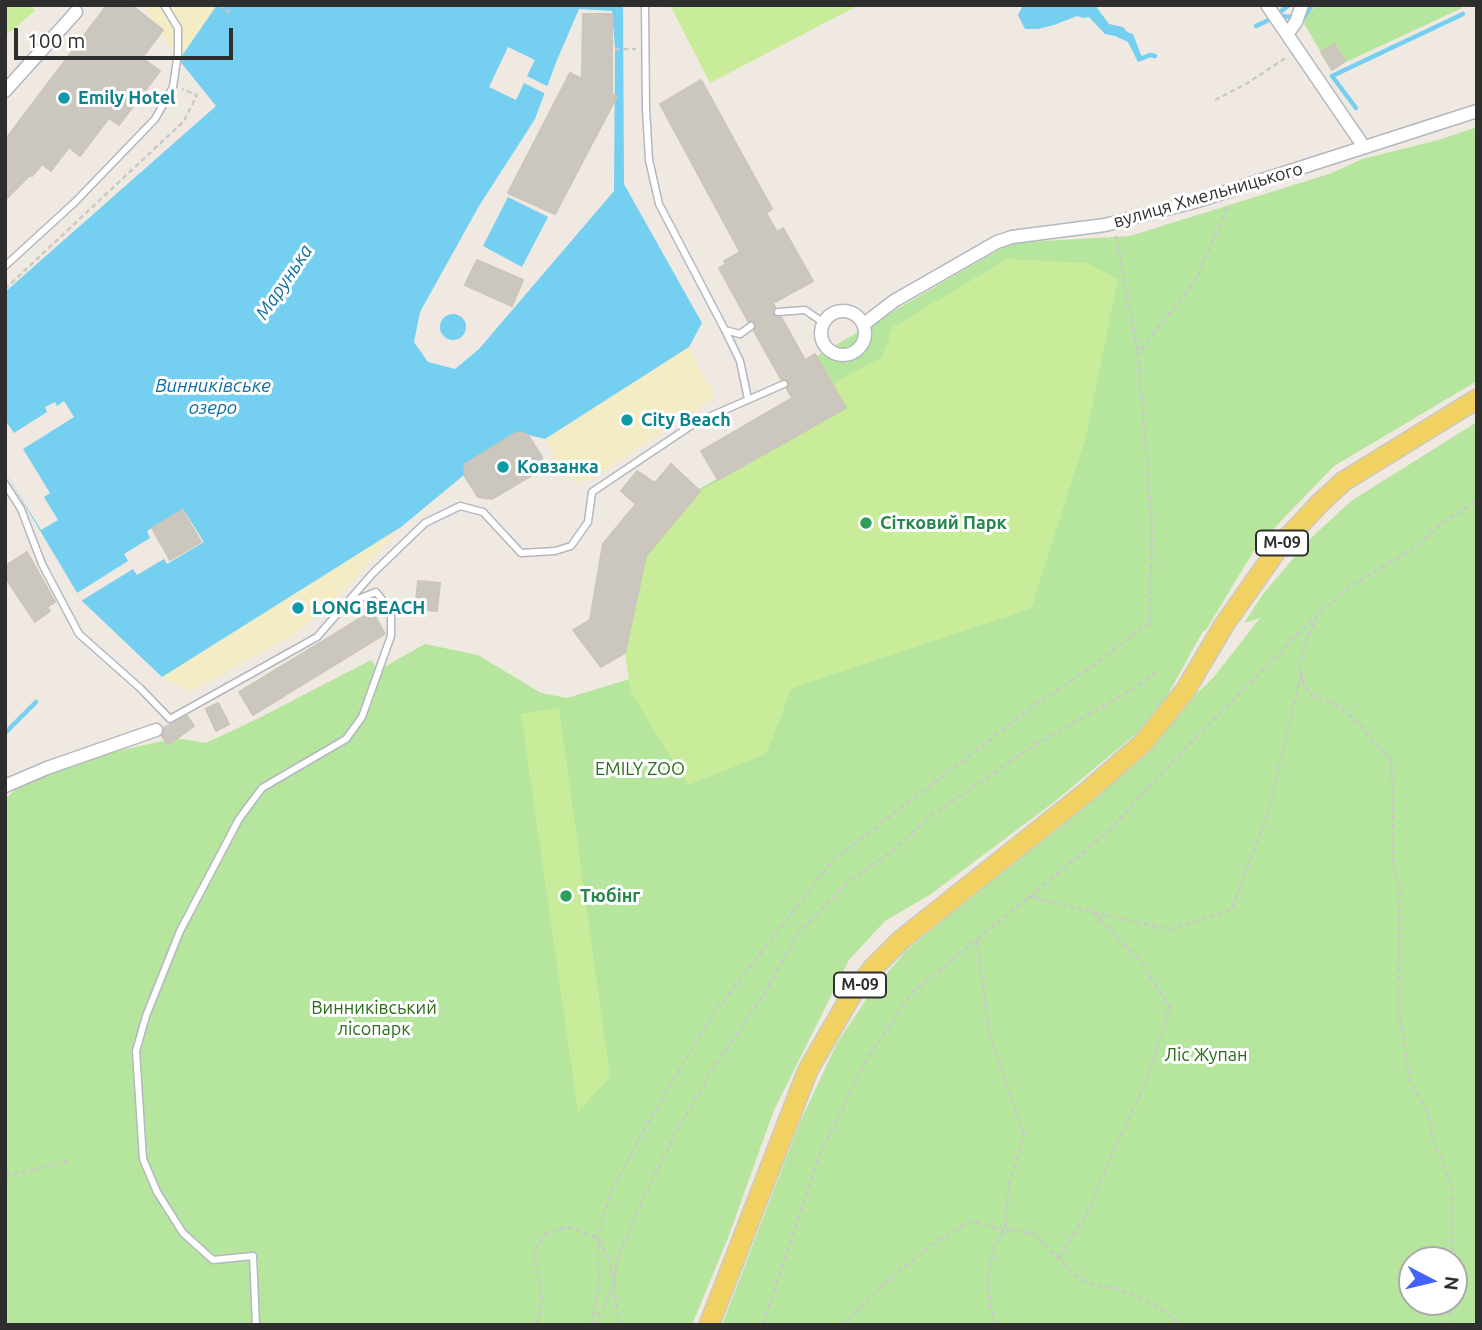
<!DOCTYPE html>
<html>
<head>
<meta charset="utf-8">
<style>
	body { margin:0 }
	#map { position:relative; width:1482px; height:1330px; overflow:hidden; background:#efe9e1; font-family:Ubuntu,sans-serif }
	canvas { display:block }
	.frame { position:absolute; inset:0; border:7px solid #2e2e2e; pointer-events:none }
	.north { position:absolute; left:1398px; top:1246px; width:70px; height:70px; box-sizing:border-box; background:#fff; border:2px solid #ababab; border-radius:50%; rotate:97deg; font-size:19px; font-weight:700; line-height:28px; text-align:center; color:#2e2e2e }
	.north::after { content:''; display:block; margin:auto; width:24px; height:32px; background:#4264fb; clip-path:polygon(50% 0,100% 100%,50% 72%,0 100%) }
	.scale { position:absolute; left:14px; top:28px; width:219px; height:32px; box-sizing:border-box; border:4px solid #2e2e2e; border-top:0; padding-left:9px; font-size:21px; line-height:24px; white-space:nowrap; color:#2e2e2e; -webkit-text-stroke:5px #fff; paint-order:stroke }
</style>
</head>
<body>
<div id="map">
<canvas width="1482" height="1330"></canvas>
<div class="frame"></div>
<div class="north">N</div>
<div class="scale">100 m</div>
</div>
<script>
const context = document.querySelector('canvas').getContext('2d');
context.lineJoin = 'round';
function fillPath(path, color) { context.fillStyle = color; context.fill(path, 'evenodd'); }
const shape = rows => new Path2D(rows.map(r => 'M' + r).join(''));
function strokePath(path, color, width, dash) { context.strokeStyle = color; context.lineWidth = width; context.lineCap = dash ? 'butt' : 'round'; context.setLineDash(dash || []); context.stroke(path); }
function label(font, color, halo, rows, align = 'center') {
  context.font = font + ' Ubuntu,sans-serif'; context.lineWidth = 6; context.setLineDash([]); context.textBaseline = 'middle'; context.strokeStyle = halo; context.fillStyle = color; for (const [text, x, y, turn = 0] of rows) {
    context.save(); context.translate(x, y); context.rotate((+turn || 0) * Math.PI / 180); context.textAlign = isNaN(turn) ? turn : align; if (halo) context.strokeText(text, 0, 0); context.fillText(text, 0, 0); context.restore();
  }
}
fillPath(shape([
	[1317,5,1461,5,1462,8,1331,69,1302,20],
	[1477,127,1477,381,1334,466,1256,547,1206,630,1203,631,1155,718,1054,802,931,894,885,921,849,960,774,1110,728,1238,692,1325,5,1325,5,799,18,787,72,761,176,738,206,743,259,718,371,660,379,670,425,644,478,655,541,693,567,698,633,678,652,545,699,489,845,406,817,356,1010,243,1130,236,1332,173,1362,159,1438,140],
	[1477,422,1477,1325,722,1325,800,1122,837,1043,871,992,906,951,1055,826,1213,678,1260,618,1244,623,1263,594,1310,539,1351,501],
	[1412,1260,1454,1260,1454,1302,1412,1302]
]), '#b6e59e');
fillPath(shape([
	[143,5,217,5,179,60],
	[689,347,715,397,592,479,578,482,564,475,545,439],
	[401,527,345,589,295,634,189,692,162,677]
]), '#f3ecc5');
fillPath(shape([
	[5,5,31,5,35,11,5,36],
	[670,5,859,5,710,83],
	[1007,259,1087,263,1118,279,1086,437,1031,609,792,688,766,754,688,785,631,693,625,653,646,556,700,491,845,408,832,384,882,357,893,327],
	[559,708,610,1077,578,1112,521,714]
]), '#c9ec9a');
fillPath(shape([
	[217,5,623,5,624,184,702,323,689,347,545,439,517,432,466,464,464,475,401,527,162,677,82,601,5,472,5,292,216,106,179,60],
	[579,9,612,11,615,49,614,191,479,349,455,369,428,362,414,342,420,312,479,206,535,119,557,60],
	[1023,5,1095,5,1109,24,1123,27,1127,32,1133,34,1143,60,1138,62,1128,42,1115,36,1105,34,1089,17,1083,18,1077,16,1054,25,1038,29,1025,29,1018,15],
	[508,197,548,217,522,267,483,246],
	'440 327a13 13 0 1 1 26 0a13 13 0 1 1-26 0Z'
]), '#75cff0');
fillPath(shape([
	[508,47,535,60,527,76,549,87,546,94,524,83,516,100,489,87],
	[64,401,74,417,23,449,50,493,44,497,58,520,41,530,5,472,5,420,14,433,47,412,45,407,55,402,57,406],
	[183,509,204,542,167,564,164,559,137,575,133,569,81,601,77,593,128,561,124,554,150,538,147,531]
]), '#efe9e1');
strokePath(shape([
	[1279,13,1289,5],
	[1279,16,1292,17],
	[1301,19,1304,17,1312,5],
	[1256,26,1271,19],
	[1140,59,1150,55,1155,56],
	[1356,108,1332,76,1463,14],
	[5,733,36,702]
]), '#75cff0', 4.5);
const building = shape([
	[107,5,131,5,163,30,142,58,160,71,119,125,109,118,80,156,69,147,51,171,42,164,32,176,30,175,5,200,5,140,107,5],
	[583,14,612,14,612,95,617,96,555,214,508,193,570,73,582,79,583,14],
	[1334,44,1345,61,1332,70,1321,52,1334,44],
	[701,80,772,209,766,213,777,232,783,228,813,281,773,303,775,307,773,315,781,317,805,360,815,354,846,408,718,480,701,451,792,398,787,389,789,381,781,379,754,331,756,323,748,321,719,268,726,264,724,261,740,252,660,104,701,80],
	[477,260,523,280,512,306,465,285,477,260],
	[517,432,528,435,542,457,541,470,492,499,478,497,464,475,465,464,517,432],
	[671,464,700,491,646,556,625,653,601,667,573,630,590,620,603,544,636,504,621,491,637,471,655,483,671,464],
	[182,510,201,542,170,560,152,528,182,510],
	[27,552,55,602,47,607,50,611,35,622,5,577,5,566,27,552],
	[418,581,440,583,437,611,415,609,418,581],
	[372,611,385,634,253,715,239,692,372,611],
	[218,703,229,724,216,731,206,709,218,703],
	[187,716,194,726,168,745,162,736,164,728,187,716]
]);
fillPath(building, '#cbc7bf');
strokePath(building, '#cbc5ba', 2);
const service = shape([
	[645,5,646,109,649,160,659,204,725,330,740,334,751,326],
	[5,266,75,202,155,119,173,87,178,53,178,28,164,5],
	[778,312,805,310,824,323],
	[725,330,740,361,748,399],
	[5,484,21,509,42,564,79,634,140,688,170,719,317,637,373,573,425,523,460,506,483,512,521,553,555,551,571,546,588,522,592,492,695,423,784,384],
	[256,1325,253,1256,213,1260,183,1233,157,1192,143,1159,136,1051,146,1016,180,931,239,819,262,788,346,739,362,717,391,636,391,611,376,592,348,603]
]);
const minor = shape([
	[1267,5,1364,147],
	[1288,33,1296,22,1302,5],
	[5,91,76,12],
	'821 333a22 22 0 1 1 44 0a22 22 0 1 1-44 0Z',
	[864,324,894,301,997,242,1012,237,1105,225,1194,202,1477,111],
	[5,786,47,768,156,730]
]);
const primary = shape([
	[709,1325,808,1070,851,996,874,967,901,940,1088,791,1143,743,1185,691,1224,625,1279,547,1320,503,1344,481,1477,399]
]);
strokePath(service, '#b4b7c1', 9);
strokePath(minor, '#b4b7c1', 15);
strokePath(primary, '#c9c9c9', 22);
strokePath(shape([
	[219,5,233,15],
	[615,49,636,49],
	[1215,100,1246,84,1287,57],
	[1116,236,1138,353],
	[5,289,184,121,197,95,182,89],
	[1028,896,1093,912,1140,961,1170,1007,1145,1084,1114,1150,1087,1213,1059,1258],
	[1094,913,1169,929,1231,910,1267,816,1301,676],
	[5,1174,10,1175,67,1161],
	[5,1182,10,1175],
	[1452,1260,1452,1187,1433,1140,1428,1112,1410,1082,1398,1008,1400,892,1393,862,1393,800,1391,759,1376,745,1359,723,1336,705,1311,695,1304,684,1300,666,1303,649,1317,615,1352,585,1416,547,1445,521,1477,501],
	[614,1287,620,1325],
	[537,1325,542,1295,534,1253,545,1234,568,1227,598,1238,610,1262,613,1280],
	[591,1325,599,1284,598,1238,610,1195,640,1137,709,1020,833,860,1038,703,1090,668,1150,622,1152,525,1138,353,1195,281,1228,206],
	[595,1325,614,1284,617,1259,638,1210,678,1129,716,1064,764,994,797,935,847,883,894,850,931,816,1030,748,1140,685,1156,672],
	[763,1325,819,1155,868,1057,911,994,1108,832,1170,764,1317,615],
	[843,1325,890,1278,933,1244,970,1221,1005,1230,1009,1185,1024,1135,990,1037,977,940],
	[996,1325,990,1307,988,1274,995,1244,1005,1230,1033,1233,1077,1276,1095,1286,1117,1288,1157,1306,1181,1325],
	[1450,1325,1451,1302]
]), '#c9c9c9', 2.5, [5, 3.5]);
strokePath(service, '#fff', 6);
strokePath(minor, '#fff', 12);
strokePath(primary, '#f2d163', 19);
for (const [x, y, r, color] of [
	[64,98,7,"#0f9aa8"],
	[627,420,7,"#0f9aa8"],
	[503,467,7,"#0f9aa8"],
	[866,523,7,"#2e9e5b"],
	[298,608,7,"#0f9aa8"],
	[566,896,7,"#2e9e5b"]
]) { const dot = new Path2D(); dot.arc(x, y, r, 0, 2 * Math.PI); context.fillStyle = color; context.fill(dot); strokePath(dot, '#fff', 2.5); }
for (const [x, y, w] of [
	[1282,543,52],
	[860,985,52]
]) { const box = new Path2D(); box.roundRect(x - w / 2, y - 12.5, w, 25, 5); context.fillStyle = '#fff'; context.fill(box); strokePath(box, '#2e2e2e', 2); }
label('bold 16px', '#2e2e2e', null, [
	["М-09",1282,543],
	["М-09",860,985]
]);
label('bold 18px', '#0d838f', '#fff', [
	["Emily Hotel",78,98],
	["City Beach",641,420],
	["Ковзанка",517,467],
	["LONG BEACH",312,608]
], 'left');
label('18px', '#2e2e2e', '#fff', [
	["вулиця Хмельницького",1208,195,-16]
]);
label('bold 18px', '#27864d', '#fff', [
	["Сітковий Парк",880,523],
	["Тюбінг",580,896]
], 'left');
label('18px', '#2c6e1b', '#fff', [
	["EMILY ZOO",640,769],
	["Винниківський",374,1008],
	["лісопарк",374,1029],
	["Ліс Жупан",1206,1055]
]);
label('italic 19px', '#0d6fa3', '#fff', [
	["Марунька",284,282,-56],
	["Винниківське",213,386],
	["озеро",213,408]
]);
</script>
</body>
</html>
